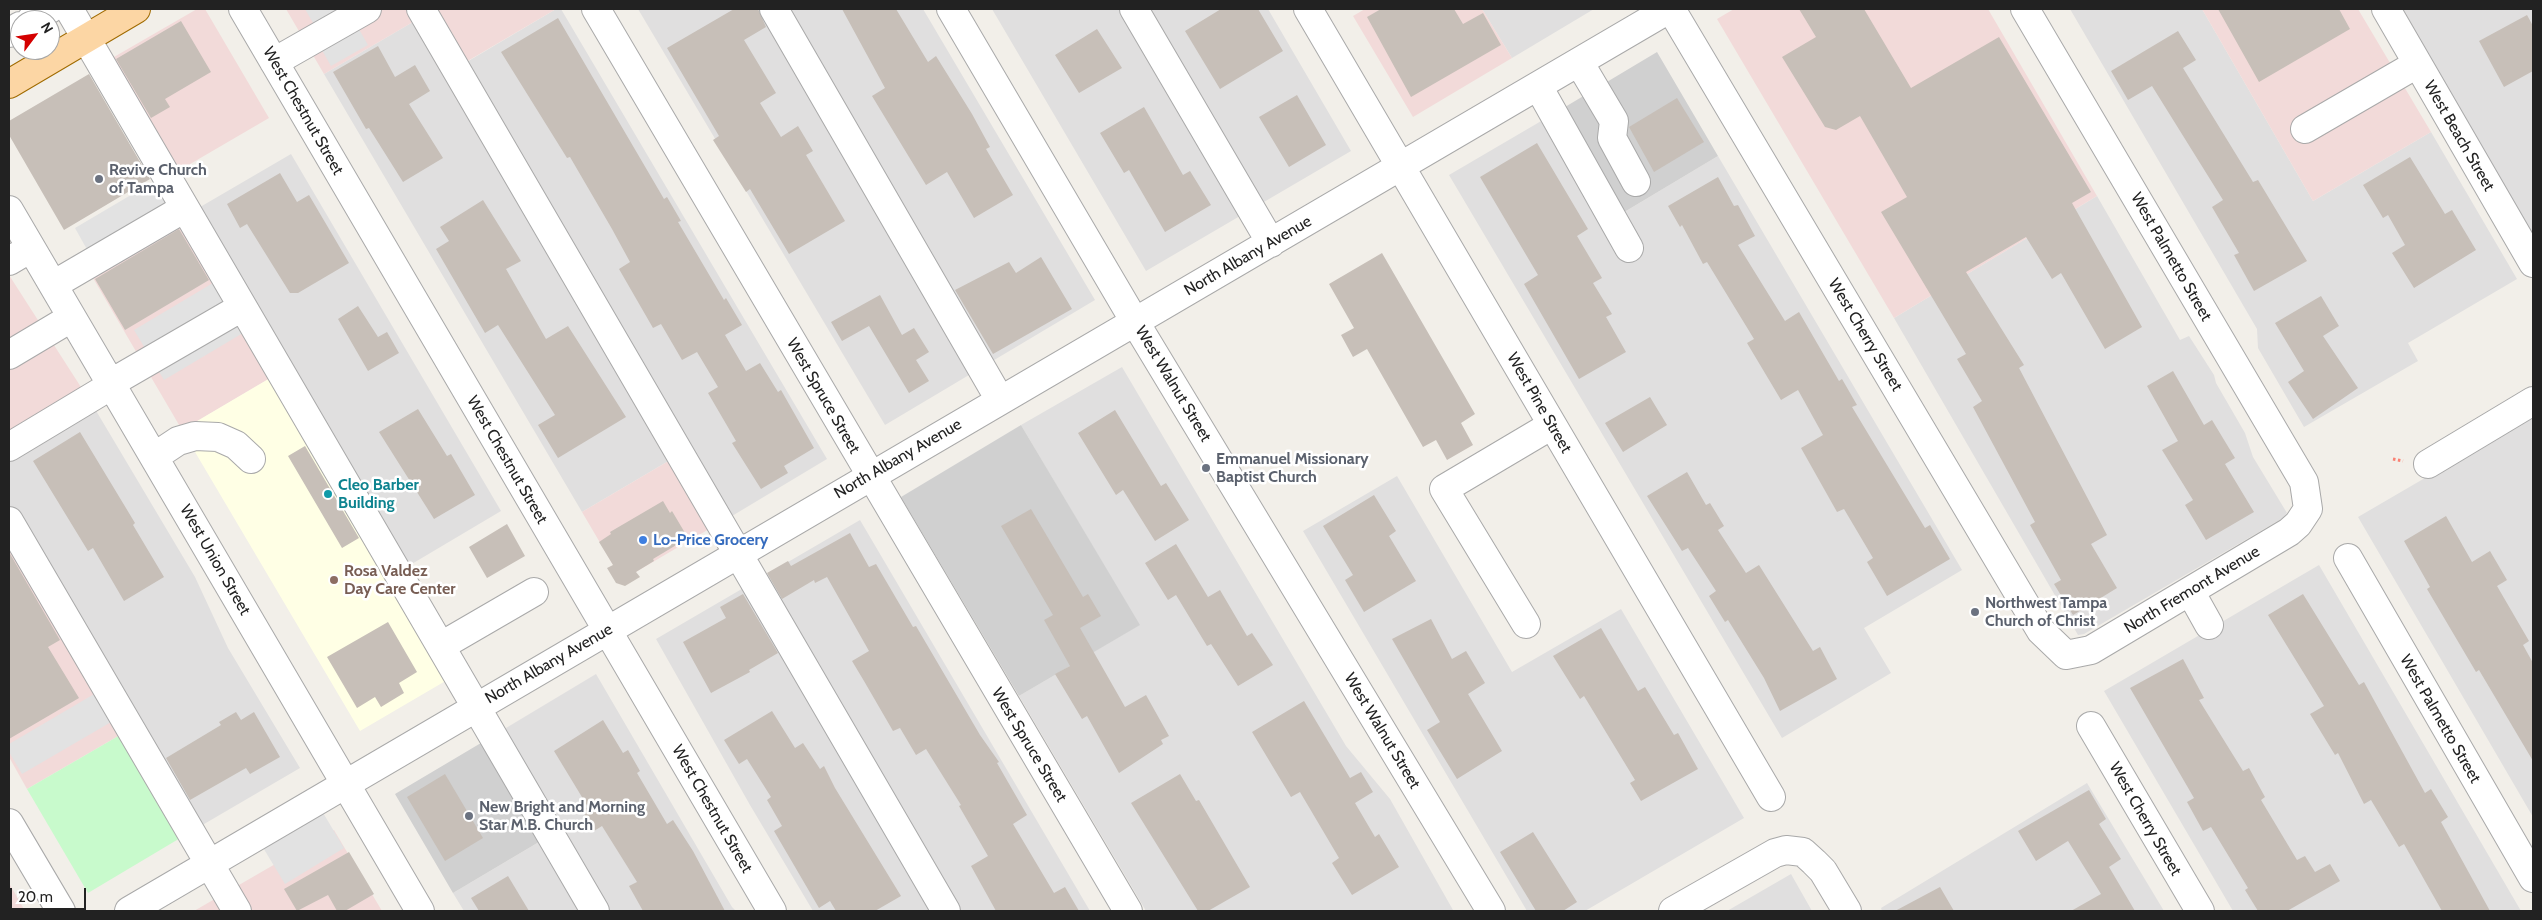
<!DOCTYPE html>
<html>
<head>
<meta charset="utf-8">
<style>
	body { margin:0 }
	#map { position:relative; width:2542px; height:920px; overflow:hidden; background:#f2efe9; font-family:Cabin,sans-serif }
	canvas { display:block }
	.frame { position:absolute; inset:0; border:10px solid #222; pointer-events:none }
	.north { position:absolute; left:10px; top:10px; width:50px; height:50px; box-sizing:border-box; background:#fff; border:1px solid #a7a7a7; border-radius:50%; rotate:59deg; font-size:14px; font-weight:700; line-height:20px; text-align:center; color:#222 }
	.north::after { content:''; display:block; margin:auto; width:18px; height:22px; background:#d40000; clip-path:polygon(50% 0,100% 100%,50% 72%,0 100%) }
	.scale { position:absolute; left:10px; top:888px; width:76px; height:22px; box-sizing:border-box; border:2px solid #222; border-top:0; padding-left:6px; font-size:15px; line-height:18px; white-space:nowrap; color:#222; -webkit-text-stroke:4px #fff; paint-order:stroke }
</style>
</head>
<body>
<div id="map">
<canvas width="2542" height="920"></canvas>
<div class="frame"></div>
<div class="north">N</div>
<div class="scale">20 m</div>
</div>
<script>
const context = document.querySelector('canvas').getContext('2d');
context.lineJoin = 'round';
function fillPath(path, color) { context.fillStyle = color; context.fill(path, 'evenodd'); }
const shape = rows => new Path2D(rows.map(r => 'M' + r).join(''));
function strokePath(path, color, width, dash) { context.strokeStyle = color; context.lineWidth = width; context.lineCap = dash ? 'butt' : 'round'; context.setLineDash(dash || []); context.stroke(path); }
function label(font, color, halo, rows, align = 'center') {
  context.font = font + ' Cabin,sans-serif'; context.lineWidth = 5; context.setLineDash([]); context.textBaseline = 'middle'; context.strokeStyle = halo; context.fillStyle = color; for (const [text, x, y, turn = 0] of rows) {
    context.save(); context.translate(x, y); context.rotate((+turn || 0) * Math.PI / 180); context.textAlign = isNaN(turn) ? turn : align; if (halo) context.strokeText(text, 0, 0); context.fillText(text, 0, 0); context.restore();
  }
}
fillPath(shape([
	[556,9,561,9,827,459,717,525,677,456,582,512,324,74,418,19,450,72],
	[638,9,923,9,1095,300,885,425],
	[992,9,1268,9,1351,151,1146,271],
	[1482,9,1594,9,1512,58],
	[2070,9,2202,9,2313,201,2431,132,2517,279,2408,343,2418,361,2304,427,2258,348,2257,329],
	[2400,9,2533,9,2533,236],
	[1560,110,1621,214,1718,156,1962,570,1864,628,1891,673,1782,738,1449,175],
	[291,154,501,511,405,568,195,210],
	[2097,196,2180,340,2189,336,2214,375,2216,383,2245,433,2253,457,2287,513,2283,518,2084,634,2078,635,1894,318],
	[1122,367,1346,746,1390,799,1453,910,1451,911,1146,911,1019,696,1139,625,1021,425],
	[95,409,195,577,228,648,300,768,187,834,9,526,9,460],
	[2533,415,2533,817,2358,517],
	[1397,476,1512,672,1621,609,1744,818,1585,911,1527,911,1303,531],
	[860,520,1090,911,813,911,750,805,656,639],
	[2319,565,2521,911,2233,911,2104,691],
	[596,674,732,907,736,911,464,911,453,893,544,839,486,740],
	[2087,783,2164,911,1882,911,1881,908],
	[1791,874,1812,911,1727,911]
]), '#e0dfdf');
fillPath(shape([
	[197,9,205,9,269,118,173,174,107,61],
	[286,9,556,9,449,72,418,19,324,74],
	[1365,9,1482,9,1512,58,1413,117,1353,16],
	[1734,9,1988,9,2097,196,1894,318,1717,19],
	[2202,9,2358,9,2431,132,2313,201],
	[189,223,277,374,182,430,93,278],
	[9,275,95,409,9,460],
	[677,456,716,525,622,580,582,512],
	[9,526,127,731,27,789,9,757],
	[334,830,382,911,194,911],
	[9,883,25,911,9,911]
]), '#f2dad9');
fillPath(shape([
	[277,374,454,676,360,731,182,430]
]), '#ffffe5');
fillPath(shape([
	[1657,52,1718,156,1621,214,1560,110],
	[1021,425,1140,625,1019,696,901,497],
	[486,740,544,839,453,893,395,794]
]), '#d0d0d0');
fillPath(shape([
	[127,731,187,834,88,893,27,789]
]), '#c8facc');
fillPath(shape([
	[305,9,367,9,352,17,368,45,331,66,315,38,320,35],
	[158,179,178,212,94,262,75,228],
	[218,280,248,330,164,380,134,330],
	[101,690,118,718,22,774,9,752,9,744],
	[316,801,344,848,285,884,256,836]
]), '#e2e2e2');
fillPath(shape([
	[734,9,758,9,766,27,744,40,776,93,760,103,781,137,798,126,813,151,806,155,845,221,789,254,750,189,746,192,713,140,719,136,667,48],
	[842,9,896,9,928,62,936,56,972,114,990,147,986,149,1013,195,974,218,947,172,926,185,872,96,885,88],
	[1221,9,1258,9,1283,51,1220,89,1185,31],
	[1381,9,1454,9,1463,24,1483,13,1501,45,1411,97,1367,17],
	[1799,9,1864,9,1911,88,1999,37,2091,192,2072,203,2142,327,2105,349,2061,273,2052,279,2026,237,1966,272,2024,365,2019,368,2107,535,2091,544,2117,588,2073,615,2054,584,2061,580,2030,525,2035,522,1973,407,1982,401,1957,359,1966,354,1881,212,1907,197,1860,116,1836,130,1825,127,1782,57,1816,37],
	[2218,9,2339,9,2350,29,2259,82],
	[2527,15,2533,26,2533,71,2504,87,2479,41],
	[558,18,664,199,667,197,681,221,678,222,724,300,726,298,742,325,725,335,746,371,760,363,778,392,781,390,814,448,784,466,788,473,761,489,732,443,736,441,708,393,718,387,697,352,682,360,661,324,653,328,619,269,630,262,612,229,570,157,567,158,501,52],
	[181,21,211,72,165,99,170,107,151,118,116,59],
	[1097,29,1122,68,1079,93,1055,55],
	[2178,31,2196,60,2183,68,2253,182,2258,180,2307,261,2254,291,2234,255,2239,253,2212,207,2223,200,2152,86,2128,100,2111,71],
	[378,46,395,77,415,65,430,91,409,104,443,158,403,182,369,128,366,129,333,72],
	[89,74,150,179,64,230,9,135,9,121],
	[1297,95,1326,145,1289,167,1259,117],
	[1677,98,1704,142,1654,172,1629,127],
	[1144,107,1183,175,1190,171,1211,205,1165,232,1129,170,1124,173,1100,133],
	[1537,143,1588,229,1577,236,1602,278,1593,283,1612,314,1606,317,1626,352,1579,379,1524,284,1538,275,1480,177],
	[2410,157,2445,214,2452,210,2476,250,2414,288,2392,253,2405,245,2388,215,2383,218,2363,185],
	[280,173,297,202,309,195,349,263,298,293,290,293,247,224,240,228,227,204],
	[1718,177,1734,206,1738,205,1755,236,1738,245,1785,321,1799,312,1839,381,1842,379,1857,405,1852,407,1925,528,1930,525,1950,559,1887,596,1867,562,1873,558,1844,509,1837,512,1801,448,1823,435,1798,390,1781,400,1747,343,1754,339,1707,262,1703,264,1682,225,1680,227,1668,206],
	[483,200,521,261,506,269,546,339,568,326,626,417,558,458,538,425,555,415,498,325,485,333,436,249,449,241,440,227],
	[179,229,209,280,125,330,95,279],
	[1382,253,1475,414,1461,423,1473,445,1447,460,1436,440,1423,447,1367,349,1353,357,1341,335,1354,328,1329,284],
	[1041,257,1072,309,993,354,955,290,1009,262,1016,273],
	[880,295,902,335,914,328,929,352,916,360,929,381,909,393,869,326,842,341,831,322],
	[2321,296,2339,326,2323,336,2358,388,2313,419,2288,382,2304,371,2275,323],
	[358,306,378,337,387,332,399,353,368,371,338,319],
	[2173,371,2204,425,2212,420,2235,458,2225,464,2254,512,2206,540,2185,505,2193,500,2162,450,2178,441,2147,386],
	[1650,397,1667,425,1623,452,1605,423],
	[418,409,447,456,451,454,475,495,434,519,379,432],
	[1115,410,1161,486,1166,483,1189,520,1155,541,1123,490,1116,495,1078,433],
	[80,432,135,523,133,525,164,577,124,601,93,548,88,551,33,461],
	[305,446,359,538,342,548,288,456],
	[1687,472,1706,505,1710,503,1724,526,1718,530,1746,573,1759,565,1813,651,1820,647,1837,679,1780,711,1764,678,1728,620,1725,622,1709,596,1716,591,1688,548,1682,551,1647,496],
	[1374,495,1396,531,1389,536,1416,581,1364,612,1345,580,1353,575,1323,526],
	[663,501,670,513,672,511,688,538,653,559,654,561,636,572,640,577,625,586,616,583,607,568,613,565,599,542,611,534,610,532],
	[1031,509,1083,597,1088,594,1101,616,1080,628,1125,707,1146,695,1169,736,1161,740,1163,744,1119,773,1087,716,1082,719,1055,674,1070,666,1044,620,1053,615,1001,526],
	[2446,516,2472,562,2490,551,2507,580,2497,586,2529,641,2523,645,2533,663,2533,761,2479,670,2476,672,2427,589,2430,587,2404,541],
	[507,524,525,556,487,578,469,547],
	[850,533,869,567,876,564,913,627,916,626,980,735,999,762,997,763,1027,815,1013,824,1054,893,1065,887,1079,911,996,911,971,866,988,856,959,806,961,805,926,749,916,755,900,728,893,731,864,681,852,661,869,651,827,577,815,583,814,580,782,599,767,573,788,561,791,566],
	[1176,544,1208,597,1220,590,1247,636,1252,633,1273,665,1238,686,1211,644,1207,646,1176,595,1168,600,1145,563],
	[9,552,60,640,48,647,79,698,9,739],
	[743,594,778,653,749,670,750,672,711,693,683,642,726,618,720,607],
	[2303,594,2359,685,2364,682,2425,793,2431,789,2448,817,2441,822,2490,911,2442,911,2404,844,2399,847,2371,800,2364,804,2338,753,2335,755,2310,714,2324,706,2268,615],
	[1431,619,1452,659,1466,651,1485,683,1468,694,1502,751,1457,779,1427,730,1440,722,1392,639],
	[388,622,417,672,399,683,404,693,381,707,375,697,357,708,327,657],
	[1601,628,1638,691,1645,687,1674,735,1678,733,1698,769,1641,801,1630,783,1635,780,1584,696,1580,699,1553,656],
	[2183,659,2204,698,2199,700,2243,771,2249,768,2265,797,2261,800,2297,860,2305,856,2315,872,2330,864,2340,881,2287,911,2258,911,2245,890,2248,888,2211,827,2203,831,2187,802,2194,798,2130,688],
	[1304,701,1350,778,1361,772,1373,792,1355,803,1375,837,1379,834,1399,867,1352,895,1332,863,1339,858,1300,792,1291,797,1252,732],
	[772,711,795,748,803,743,820,769,824,766,835,788,901,896,875,911,836,911,830,901,819,908,774,831,782,826,767,800,771,797,747,759,739,764,724,740],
	[236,712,241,720,254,712,280,757,250,774,246,768,190,800,166,758,221,725,219,722],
	[603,720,623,753,628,750,640,771,637,773,667,824,673,820,693,851,725,911,643,911,629,886,637,882,602,826,594,831,582,810,588,807,554,751],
	[445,774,483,838,445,861,407,797],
	[1180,774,1196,801,1199,800,1250,887,1208,911,1198,911,1131,803],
	[2089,790,2106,819,2099,824,2121,859,2109,867,2135,911,2071,911,2101,894,2068,841,2036,861,2018,831],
	[1533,832,1577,902,1563,911,1536,911,1500,852],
	[349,852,374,894,345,911,337,911,328,895,297,911,284,889],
	[508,876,529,911,479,911,471,898],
	[1940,887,1954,911,1895,911]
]), '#c7bfb8');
const minor = shape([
	[69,9,595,911],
	[243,9,772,911],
	[421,9,946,911],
	[596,9,1128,911],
	[774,9,1000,400],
	[951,9,1135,322,1491,911],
	[1134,9,1271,243],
	[1308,9,1771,797],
	[1671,9,2041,631,2066,655,2091,650,2289,532,2298,524,2308,509,2304,482,2025,9],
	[2386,9,2533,263],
	[31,20,50,9],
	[9,33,20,26],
	[274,62,367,9],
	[1579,62,1614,121,1612,138,1636,182],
	[1538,86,1629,248],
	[2305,129,2417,64],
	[9,210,420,911],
	[9,261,31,248],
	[53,285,178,212],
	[9,355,71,318],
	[111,383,237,310],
	[9,447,112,385],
	[154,457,178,441,195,436,218,437,236,445,251,459],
	[2428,464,2533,401],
	[9,521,237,911],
	[2348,558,2533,878],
	[2190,591,2209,625],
	[1526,624,1444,489,1552,425],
	[441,646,534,592],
	[2091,726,2200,911],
	[9,823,61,911],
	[129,911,1669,9],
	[1673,911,1775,853,1786,850,1803,852,1814,862,1823,871,1847,911]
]);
const major = shape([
	[9,84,136,9]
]);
strokePath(minor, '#a9a9a9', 30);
strokePath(major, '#a06b00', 30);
strokePath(shape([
	[2393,459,2403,461]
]), '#fa8072', 3, [2.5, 2.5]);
strokePath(minor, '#fff', 28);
strokePath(major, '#fcd6a4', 28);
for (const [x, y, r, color] of [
	[99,179,5,"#6b7280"],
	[1206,468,5,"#6b7280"],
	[328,494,5,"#0f9aa8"],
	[643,540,5,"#3f7fe0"],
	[334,580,5,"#8d6e63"],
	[1975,612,5,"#6b7280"],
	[469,816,5,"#6b7280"]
]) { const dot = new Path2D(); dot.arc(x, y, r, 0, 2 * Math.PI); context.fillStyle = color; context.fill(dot); strokePath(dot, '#fff', 2); }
label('16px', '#222', '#fff', [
	["West Chestnut Street",303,111,60],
	["West Beach Street",2459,136,60],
	["North Albany Avenue",1248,256,-30],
	["West Palmetto Street",2171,257,60],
	["West Cherry Street",1865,335,59],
	["West Walnut Street",1173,384,59],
	["West Spruce Street",823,396,60],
	["West Pine Street",1539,403,60],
	["North Albany Avenue",898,459,-30],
	["West Chestnut Street",507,460,60],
	["West Union Street",215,560,60],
	["North Fremont Avenue",2192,590,-31],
	["North Albany Avenue",549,664,-30],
	["West Palmetto Street",2440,719,60],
	["West Walnut Street",1382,731,59],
	["West Spruce Street",1029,745,59],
	["West Chestnut Street",712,809,60],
	["West Cherry Street",2145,819,60]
]);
label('bold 16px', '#5b616d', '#fff', [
	["Revive Church",109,170],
	["of Tampa",109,188],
	["Emmanuel Missionary",1216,459],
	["Baptist Church",1216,477],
	["Northwest Tampa",1985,603],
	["Church of Christ",1985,621],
	["New Bright and Morning",479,807],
	["Star M.B. Church",479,825]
], 'left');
label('bold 16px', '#0d838f', '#fff', [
	["Cleo Barber",338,485],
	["Building",338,503]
], 'left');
label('bold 16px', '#366cbe', '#fff', [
	["Lo-Price Grocery",653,540]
], 'left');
label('bold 16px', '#785e54', '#fff', [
	["Rosa Valdez",344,571],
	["Day Care Center",344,589]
], 'left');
</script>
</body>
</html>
